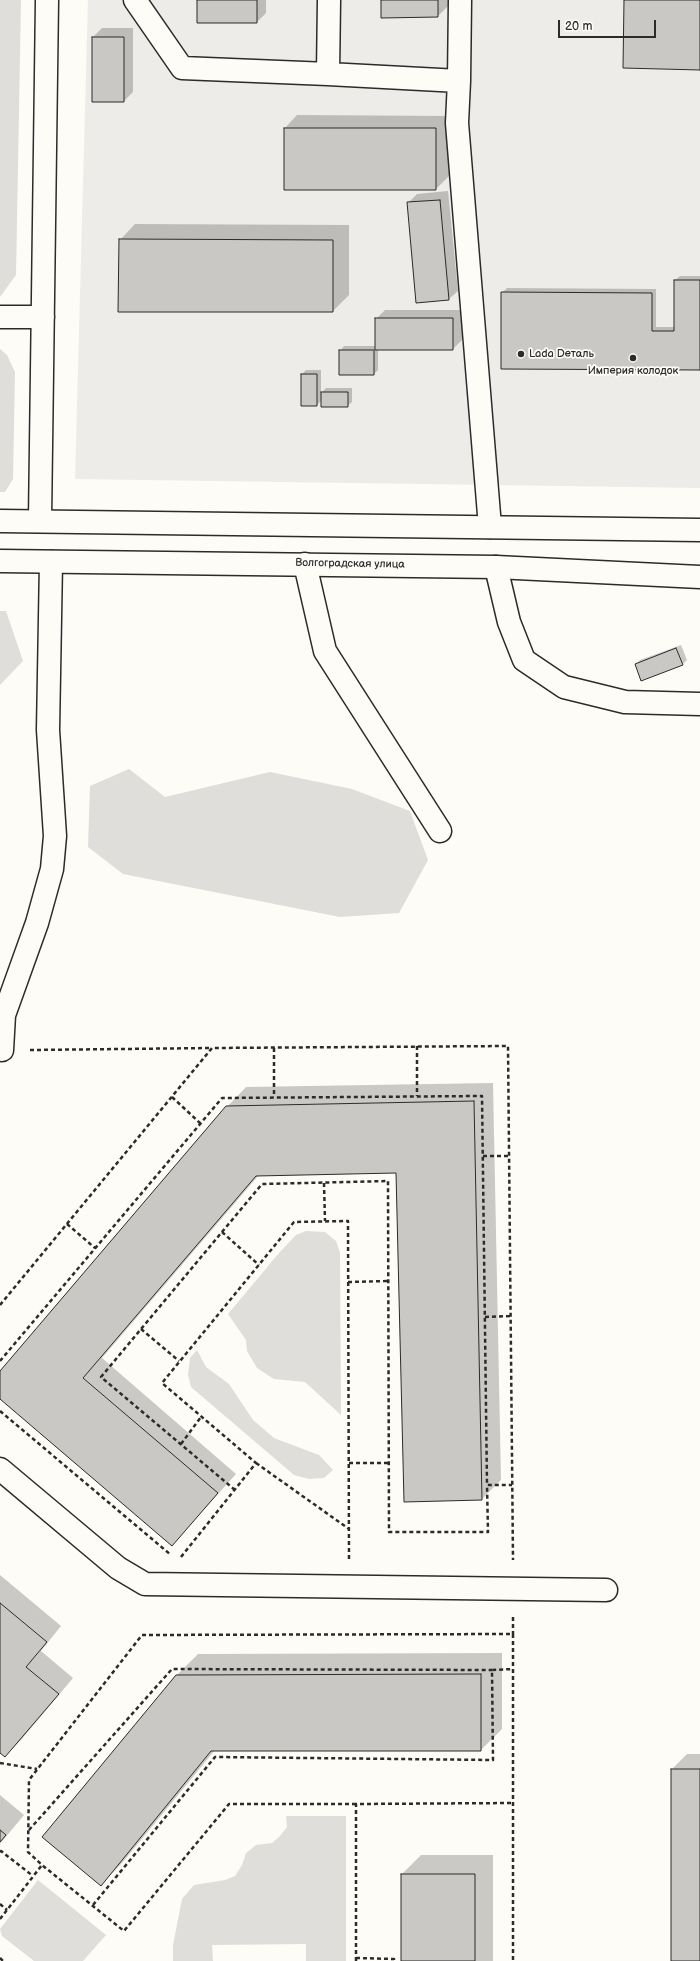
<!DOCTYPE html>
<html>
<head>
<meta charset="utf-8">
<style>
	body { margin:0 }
	#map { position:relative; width:700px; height:1961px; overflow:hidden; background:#fdfcf7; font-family:"Balsamiq Sans",sans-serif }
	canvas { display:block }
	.scale { position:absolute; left:558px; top:20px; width:98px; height:18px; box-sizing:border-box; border:2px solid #2b2b2b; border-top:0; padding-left:5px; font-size:12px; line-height:14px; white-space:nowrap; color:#2b2b2b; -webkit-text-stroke:3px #fdfcf7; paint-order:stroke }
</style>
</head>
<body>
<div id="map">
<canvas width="700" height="1961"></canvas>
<div class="scale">20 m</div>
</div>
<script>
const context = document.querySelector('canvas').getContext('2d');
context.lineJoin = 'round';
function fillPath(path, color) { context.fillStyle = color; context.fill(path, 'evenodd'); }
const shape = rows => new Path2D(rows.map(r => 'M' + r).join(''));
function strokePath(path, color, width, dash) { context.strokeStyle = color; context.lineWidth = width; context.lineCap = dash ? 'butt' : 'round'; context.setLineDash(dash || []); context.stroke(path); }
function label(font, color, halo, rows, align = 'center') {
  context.font = font + ' "Balsamiq Sans",sans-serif'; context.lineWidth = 3.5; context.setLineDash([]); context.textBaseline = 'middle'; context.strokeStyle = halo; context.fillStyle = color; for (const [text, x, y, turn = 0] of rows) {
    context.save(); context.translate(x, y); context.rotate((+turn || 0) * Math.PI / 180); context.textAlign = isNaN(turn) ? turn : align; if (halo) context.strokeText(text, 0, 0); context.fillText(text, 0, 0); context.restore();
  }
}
fillPath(shape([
	[88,0,700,0,700,488,75,479]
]), '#edece8');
fillPath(shape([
	[0,0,21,0,16,275,0,297],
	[0,349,7,355,15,372,13,479,5,492,0,492],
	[0,611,6,611,23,661,0,685],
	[129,769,165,797,270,772,352,789,410,811,428,860,399,913,340,917,123,874,88,847,90,786],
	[306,1231,325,1232,336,1241,340,1253,341,1415,305,1382,274,1379,257,1368,247,1351,246,1340,228,1314,279,1253,296,1235],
	[197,1350,206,1367,229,1384,253,1420,274,1438,319,1455,333,1470,324,1478,309,1479,294,1475,191,1387,188,1375,190,1358],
	[286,1816,346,1816,346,1961,306,1961,306,1944,212,1945,213,1961,173,1961,173,1945,182,1899,194,1885,225,1880,235,1876,242,1865,246,1853,256,1845,272,1843,280,1836,287,1827],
	[38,1880,106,1935,83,1961,34,1961,2,1936,0,1929]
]), '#dfdeda');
fillPath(shape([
	[198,0,266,0,266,13,257,22],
	[382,0,450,0,450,4,438,16],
	[102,28,133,28,133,92,124,101,93,37],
	[297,115,449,116,449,176,436,189,285,189,285,128],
	[448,191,458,291,449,299,408,203,417,194],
	[135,224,349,225,349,295,333,311,119,311,120,240],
	[680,276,700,276,700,369,502,293,507,288,656,289,656,327,675,327,675,280],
	[385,310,462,310,462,340,453,349,378,349,378,370,374,374,340,351,344,346,376,346,376,319],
	[306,370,321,370,321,393,326,388,352,388,352,402,347,406,322,400,317,405,302,374],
	[681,645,687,660,682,665,636,664,640,660],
	[493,1083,501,1480,482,1499,405,1501,397,1172,259,1175,102,1358,236,1474,172,1545,0,1398,0,1372,227,1107,246,1087],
	[0,1575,61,1626,41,1651,73,1678,21,1740,5,1756,0,1751],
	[502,1653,502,1729,481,1750,215,1750,122,1863,101,1884,177,1675,198,1654],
	[687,1754,700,1754,700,1961,672,1961,672,1769],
	[0,1795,24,1815,0,1844],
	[421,1855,493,1855,493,1961,402,1961,402,1874]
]), '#0003');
const building = shape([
	[197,0,257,0,257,23,197,23,197,0],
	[381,0,438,0,438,17,381,18,381,0],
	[624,0,700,0,700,70,623,68,624,0],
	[92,37,124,37,124,102,92,102,92,37],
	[284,128,436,128,436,190,284,190,284,128],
	[440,200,449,300,416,303,407,202,440,200],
	[119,239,333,240,333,312,118,312,119,239],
	[674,280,700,280,700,370,501,369,501,292,652,293,652,331,674,331,674,280],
	[375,318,453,318,453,350,375,350,375,318],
	[339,350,374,350,374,375,339,375,339,350],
	[301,374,317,374,317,406,301,406,301,374],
	[321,392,348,392,348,407,321,407,321,392],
	[676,648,683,665,641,681,635,664,676,648],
	[474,1101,482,1500,404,1502,396,1173,256,1176,83,1378,218,1493,172,1546,0,1399,0,1371,226,1106,474,1101],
	[0,1603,47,1642,26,1667,59,1694,5,1757,0,1753,0,1603],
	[481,1674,481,1751,211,1751,101,1886,42,1837,176,1675,481,1674],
	[671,1769,700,1769,700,1961,671,1961,671,1769],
	[0,1830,6,1835,0,1842,0,1830],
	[401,1874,475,1874,475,1961,401,1961,401,1874]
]);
fillPath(building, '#c9c8c4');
strokePath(building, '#2b2b2b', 1);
const minor = shape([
	[135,0,182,68,328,74],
	[329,0,328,74,459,81,457,123,490,527],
	[459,81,460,0],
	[0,317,43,317],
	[40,520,47,0],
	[305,564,325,651,440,831],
	[496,567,509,622,524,660,564,687,625,702,700,704],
	[2,1050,4,1015,37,923,52,869,55,836,48,730,51,562],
	[0,1469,118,1568,145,1584,606,1590]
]);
const major = shape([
	[0,521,700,530],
	[0,561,496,567,700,577]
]);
strokePath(minor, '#2b2b2b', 25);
strokePath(major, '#2b2b2b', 25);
strokePath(shape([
	[417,1046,417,1096],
	[274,1048,274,1097],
	[30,1050,212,1048],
	[172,1097,200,1123],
	[483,1156,510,1156],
	[324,1183,325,1221],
	[67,1224,95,1248],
	[222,1232,259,1265],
	[348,1282,388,1281],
	[0,1305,212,1048,508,1046,513,1560],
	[485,1317,511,1316],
	[141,1329,179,1361],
	[0,1361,222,1098,482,1096,487,1485,512,1485],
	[0,1411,171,1555],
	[181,1444,201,1417],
	[256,1463,349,1529],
	[349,1463,389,1463],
	[235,1490,101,1377,262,1184,388,1181,389,1532,488,1532,487,1485],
	[181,1557,256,1463,162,1383,294,1222,348,1221,349,1559],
	[513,1617,513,1634],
	[0,1763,37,1769],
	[356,1804,229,1804,124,1931,42,1865,28,1852,29,1780,142,1635,513,1634,513,1961],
	[29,1830,172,1669,492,1670],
	[0,1852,1,1851,33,1876],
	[0,1904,7,1910],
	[93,1905,215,1757,493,1760,492,1670,513,1669],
	[0,1919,42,1865],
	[0,1958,3,1961],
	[356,1958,394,1959,394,1961],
	[356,1961,356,1804,513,1803]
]), '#2b2b2b', 2.5, [4, 3]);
strokePath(minor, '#fdfcf7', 22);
strokePath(major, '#fdfcf7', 22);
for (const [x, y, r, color] of [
	[521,354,4,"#2b2b2b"],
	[633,358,4,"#2b2b2b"]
]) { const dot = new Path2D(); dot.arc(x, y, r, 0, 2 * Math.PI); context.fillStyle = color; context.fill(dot); strokePath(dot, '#fdfcf7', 1.5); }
label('11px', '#2b2b2b', '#fdfcf7', [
	["Lada Dеталь",529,354],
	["Империя колодок",633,371,"center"]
], 'left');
label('11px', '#2b2b2b', '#fdfcf7', [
	["Волгоградская улица",350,564,1]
]);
</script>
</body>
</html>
